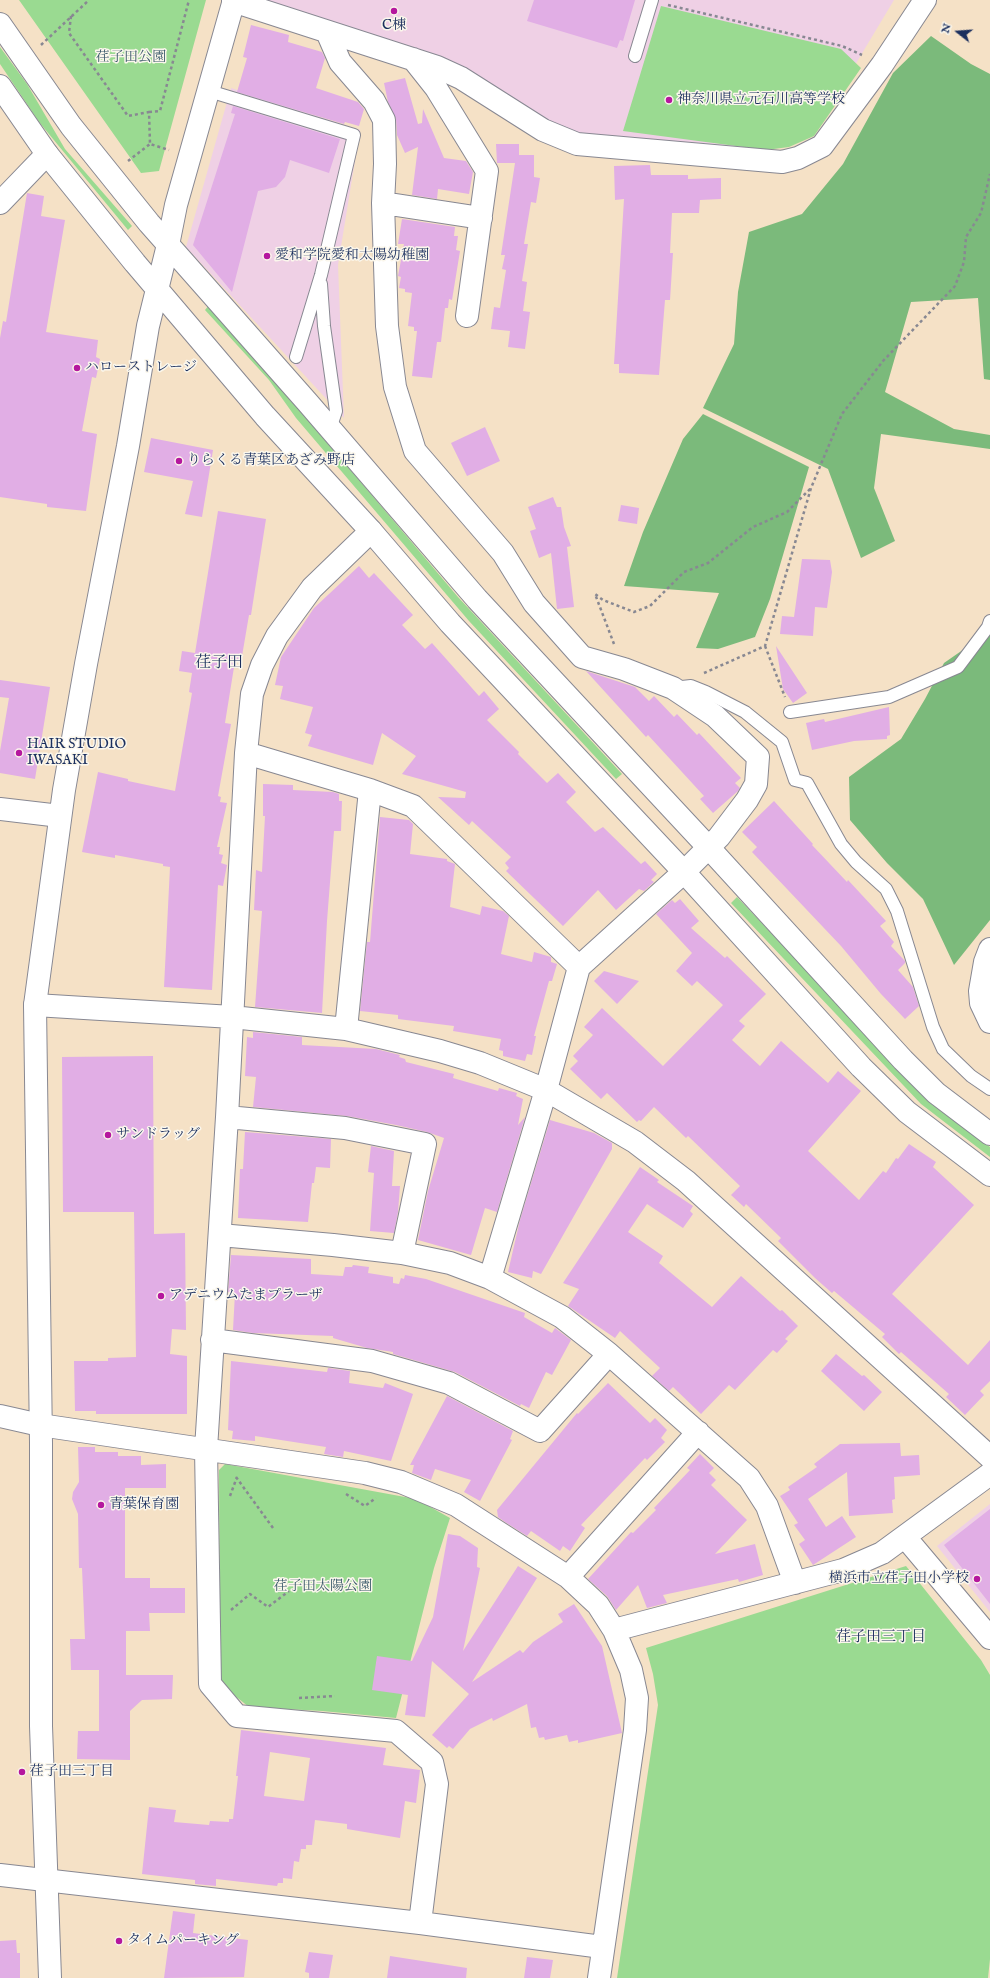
<!DOCTYPE html>
<html>
<head>
<meta charset="utf-8">
<style>
	body { margin:0 }
	#map { position:relative; width:990px; height:1978px; overflow:hidden; background:#f5e1c6; font-family:"IM FELL English",serif }
	canvas { display:block }
	.north { position:absolute; left:938px; top:12px; width:40px; height:40px; -webkit-text-stroke:3px #fbf7ec; paint-order:stroke; rotate:287deg; font-size:11px; font-weight:700; line-height:16px; text-align:center; color:#1b2f5e }
	.north::after { content:''; display:block; margin:auto; width:14px; height:18px; background:#1b2f5e; clip-path:polygon(50% 0,100% 100%,50% 72%,0 100%) }
</style>
</head>
<body>
<div id="map">
<canvas width="990" height="1978"></canvas>
<div class="north">N</div>
</div>
<script>
const context = document.querySelector('canvas').getContext('2d');
context.lineJoin = 'round';
function fillPath(path, color) { context.fillStyle = color; context.fill(path, 'evenodd'); }
const shape = rows => new Path2D(rows.map(r => 'M' + r).join(''));
function strokePath(path, color, width, dash) { context.strokeStyle = color; context.lineWidth = width; context.lineCap = dash ? 'butt' : 'round'; context.setLineDash(dash || []); context.stroke(path); }
function label(font, color, halo, rows, align = 'center') {
  context.font = font + ' "IM FELL English","Noto Serif JP",serif'; context.lineWidth = 3; context.setLineDash([]); context.textBaseline = 'middle'; context.strokeStyle = halo; context.fillStyle = color; for (const [text, x, y, turn = 0] of rows) {
    context.save(); context.translate(x, y); context.rotate((+turn || 0) * Math.PI / 180); context.textAlign = isNaN(turn) ? turn : align; if (halo) context.strokeText(text, 0, 0); context.fillText(text, 0, 0); context.restore();
  }
}
fillPath(shape([
	[255,0,894,0,816,130,762,151,579,141,462,71],
	[231,88,360,130,338,265,344,418,186,247],
	[990,1504,990,1612,937,1546]
]), '#efd0e5');
fillPath(shape([
	[19,0,206,0,159,171,141,173],
	[661,6,841,49,861,68,814,136,789,147,766,150,623,131],
	[0,47,27,84,65,149,132,226,128,230,39,122,0,64],
	[209,305,288,396,458,597,622,774,616,779,469,621,296,418,269,380,205,310],
	[737,897,931,1101,990,1147,990,1157,921,1104,731,903],
	[225,1464,416,1499,450,1518,434,1568,396,1718,322,1711,249,1707,220,1684,219,1470],
	[906,1566,981,1660,990,1675,990,1959,988,1978,617,1978,658,1705,653,1674,646,1648]
]), '#9ada91');
fillPath(shape([
	[931,36,971,64,990,74,990,380,984,379,978,298,911,302,885,392,954,429,990,435,990,449,881,434,874,488,895,541,861,558,828,469,703,408,734,344,738,292,749,232,802,214,843,164,893,73],
	[703,414,809,467,770,599,755,637,718,649,696,648,719,593,624,586,643,532,683,439],
	[990,631,990,920,954,965,923,899,887,863,850,820,849,777,901,739,925,699,944,663]
]), '#7bba7b');
fillPath(shape([
	[534,0,635,0,623,41,620,40,617,48,527,21],
	[251,25,289,35,288,42,322,52,325,58,316,88,358,102,364,109,359,126,345,122,344,124,237,92,247,58,243,57],
	[405,78,418,124,422,123,423,109,444,158,466,161,473,172,469,194,438,189,437,199,412,195,418,147,405,153,397,135,396,119,388,102,384,83],
	[233,106,340,139,329,173,290,160,285,177,276,187,258,191,232,292,193,245,235,114,231,113],
	[496,144,519,144,519,155,534,155,534,177,540,178,536,203,531,202,524,244,528,244,522,281,527,282,523,311,530,312,525,349,508,347,510,331,491,329,494,307,500,308,506,270,502,269,505,255,501,255,515,163,497,163],
	[650,165,651,175,688,175,688,179,721,178,721,199,700,200,699,213,672,213,670,253,673,253,670,300,665,300,659,375,619,373,619,364,614,364,624,199,615,200,614,166],
	[27,193,44,196,41,216,65,220,46,332,98,340,96,357,100,359,96,378,92,377,82,431,97,434,86,511,47,507,47,504,0,497,0,338,3,321,6,322],
	[402,219,455,227,454,236,458,236,456,250,460,251,452,300,449,299,448,308,445,308,441,342,437,342,432,378,412,376,417,331,414,331,414,327,408,326,412,293,405,292,405,289,399,288,401,277,398,276,404,244,398,244],
	[485,427,500,461,467,476,451,443],
	[151,438,213,450,202,517,185,514,193,481,144,472],
	[553,497,557,507,561,507,564,527,571,546,567,547,574,607,557,609,551,553,539,558,530,531,536,529,528,507],
	[621,505,639,508,637,524,618,521],
	[218,511,266,519,251,615,249,615,241,662,235,661,225,723,231,724,218,796,221,797,220,802,227,803,217,847,220,847,219,854,223,855,221,863,227,865,223,886,218,885,212,990,164,987,170,867,163,866,163,864,115,855,115,858,82,852,98,772,128,779,128,781,175,791,192,693,189,692,192,673,179,671,182,651,195,653],
	[802,559,830,560,832,572,827,608,815,607,813,636,780,634,782,616,794,617],
	[359,566,369,578,374,573,413,615,402,625,425,649,432,643,479,696,484,691,499,709,487,720,519,752,518,754,547,783,558,773,576,792,566,802,595,832,603,827,641,864,645,861,657,874,651,880,654,882,644,891,639,889,616,910,598,890,563,926,506,871,509,868,505,863,511,857,472,821,469,825,438,797,465,798,466,792,402,774,416,756,382,733,373,765,308,746,312,735,305,733,313,707,280,699,283,686,275,685,281,657,314,608],
	[776,646,807,693,793,703,783,689],
	[586,671,635,687,649,701,654,696,674,717,677,714,697,735,699,733,741,778,735,783,740,788,738,791,713,813,700,799,704,796,648,735,646,737],
	[0,680,50,687,35,779,0,773,0,751,9,698,0,697],
	[889,707,890,735,887,736,887,739,854,741,812,750,806,723,824,719,825,722],
	[263,784,293,785,293,790,333,792,339,794,339,801,342,801,341,831,334,831,327,921,322,1013,255,1007,262,911,254,910,256,870,262,872,265,816,263,816],
	[774,801,813,844,812,845,847,882,848,880,886,921,880,926,894,942,891,946,905,961,905,963,898,970,913,987,919,1006,905,1019,881,994,841,946,752,852,757,847,742,832],
	[380,817,409,820,413,824,410,854,447,859,447,861,455,864,450,907,480,915,482,906,503,911,509,916,501,954,532,962,534,952,551,957,551,962,557,964,552,981,549,981,534,1036,536,1036,532,1055,527,1054,525,1061,503,1056,503,1051,499,1050,501,1039,453,1031,454,1026,398,1019,398,1015,360,1011,367,942,370,942],
	[680,899,699,921,691,928,725,958,727,956,766,994,739,1021,745,1026,732,1040,760,1066,781,1041,828,1083,838,1071,861,1091,808,1151,859,1200,883,1171,886,1173,896,1158,898,1159,909,1144,936,1162,933,1167,974,1205,892,1294,968,1365,990,1340,990,1381,980,1391,984,1395,965,1415,946,1397,949,1394,901,1352,899,1354,882,1337,885,1334,834,1291,832,1293,815,1278,778,1241,781,1238,746,1204,744,1207,731,1195,740,1186,688,1136,686,1138,654,1107,641,1121,639,1120,637,1122,607,1093,601,1099,570,1069,578,1061,573,1056,593,1035,584,1027,602,1008,663,1066,723,1005,697,981,692,986,676,971,692,953,656,914,672,900,675,903],
	[604,971,639,981,617,1004,594,981],
	[253,1032,302,1037,302,1045,376,1049,400,1055,399,1057,405,1059,406,1062,454,1074,453,1078,498,1091,499,1088,517,1093,516,1096,523,1099,518,1125,525,1117,497,1212,485,1208,471,1255,418,1240,428,1191,444,1138,427,1132,396,1125,347,1116,253,1107,256,1077,245,1076,247,1037,253,1038],
	[153,1056,154,1234,185,1233,186,1330,172,1329,170,1354,187,1356,187,1414,96,1414,96,1411,75,1411,74,1361,108,1361,108,1358,136,1357,134,1212,63,1212,62,1057],
	[550,1120,594,1133,612,1143,612,1149,541,1274,533,1271,532,1278,508,1272,520,1220],
	[245,1132,331,1139,330,1168,316,1167,314,1183,312,1183,308,1222,238,1218,240,1169,243,1169],
	[371,1146,394,1151,392,1186,400,1186,398,1212,394,1233,370,1231,374,1173,368,1172],
	[640,1167,659,1180,657,1182,693,1206,690,1211,693,1214,683,1228,647,1204,628,1232,663,1256,659,1263,712,1307,741,1276,780,1311,782,1310,798,1326,785,1339,788,1341,777,1353,773,1350,735,1390,729,1385,701,1414,673,1387,669,1391,652,1376,660,1368,620,1331,615,1338,568,1306,579,1289,563,1283],
	[231,1255,311,1259,311,1274,343,1276,345,1267,352,1267,353,1265,369,1267,368,1273,393,1277,393,1283,399,1284,401,1278,404,1279,405,1275,426,1279,525,1313,524,1317,552,1333,555,1328,571,1340,552,1375,546,1372,529,1408,521,1404,520,1406,455,1372,393,1354,393,1352,367,1348,333,1338,333,1336,253,1333,233,1330,235,1293,228,1292],
	[836,1354,862,1376,864,1375,882,1392,864,1411,821,1371],
	[231,1361,327,1372,328,1368,350,1371,349,1383,383,1388,385,1383,413,1394,391,1461,344,1451,343,1457,324,1454,326,1447,255,1436,255,1441,232,1439,233,1431,228,1430],
	[608,1383,650,1423,655,1418,667,1430,661,1438,665,1442,647,1460,645,1458,581,1525,585,1528,570,1551,563,1546,560,1551,531,1531,527,1536,505,1522,498,1517,497,1510,577,1413,578,1414],
	[447,1396,513,1431,510,1439,512,1440,480,1501,464,1492,471,1480,435,1469,431,1480,412,1473,414,1465,410,1465],
	[900,1443,901,1456,919,1455,920,1475,894,1477,895,1499,892,1500,893,1513,849,1516,847,1472,808,1499,826,1527,842,1516,856,1537,813,1565,799,1544,805,1540,794,1525,798,1523,780,1496,790,1490,788,1487,817,1467,814,1464,840,1444],
	[78,1447,95,1447,95,1452,118,1452,118,1456,141,1456,141,1465,166,1464,166,1488,125,1488,125,1578,150,1578,150,1588,185,1588,185,1613,149,1613,150,1631,126,1631,126,1675,173,1675,172,1699,142,1700,130,1711,130,1760,77,1759,78,1731,99,1731,99,1670,71,1670,70,1639,85,1639,82,1568,79,1568,78,1514,72,1499,73,1492,79,1482],
	[700,1454,714,1468,709,1473,716,1480,711,1485,747,1520,715,1554,755,1544,763,1575,739,1582,738,1579,663,1595,667,1603,647,1608,638,1585,616,1610,607,1596,588,1579,631,1532,633,1533,656,1510,654,1508,690,1470,687,1468],
	[990,1509,990,1604,944,1545],
	[448,1534,460,1536,478,1548,477,1567,480,1568,463,1651,518,1566,537,1578,472,1682,520,1650,523,1653,533,1642,563,1622,558,1614,574,1604,602,1646,622,1733,578,1743,578,1740,569,1742,567,1735,545,1740,544,1737,539,1738,536,1727,531,1728,527,1704,493,1721,492,1718,470,1729,453,1749,449,1746,447,1748,432,1735,469,1694,432,1661,425,1717,405,1715,408,1695,372,1690,377,1656,412,1661,433,1617],
	[241,1730,386,1748,383,1765,420,1770,416,1803,405,1801,400,1838,347,1829,347,1824,315,1820,312,1845,306,1845,306,1849,301,1849,299,1862,294,1861,292,1879,283,1878,283,1883,278,1883,277,1886,216,1879,216,1886,195,1884,195,1880,142,1874,149,1807,176,1810,174,1822,209,1825,210,1821,229,1822,229,1819,233,1819,238,1776,236,1776],
	[270,1752,310,1758,304,1801,264,1796],
	[173,1911,195,1914,193,1933,248,1940,244,1977,164,1978],
	[16,1940,17,1953,20,1953,20,1978,0,1978,0,1941],
	[309,1952,333,1955,329,1978,309,1978,309,1973,305,1972],
	[390,1956,467,1968,466,1978,387,1978],
	[527,1957,553,1960,550,1978,524,1978]
]), '#e1aee5');
const service = shape([
	[635,56,652,0],
	[209,91,354,135,321,275,296,357],
	[321,284,324,326,336,411,330,429],
	[673,688,691,686,706,692,745,712,782,742,795,780,807,783,841,844,856,862,886,889,897,911,933,1027,943,1049,971,1076,990,1089],
	[790,712,889,697,958,667,988,627,990,621]
]);
const minor = shape([
	[233,1,437,67,461,78,543,130,577,144,782,162,798,158,822,146,882,65,925,0],
	[327,32,340,62,374,101,384,120,385,164,383,203,387,326,395,387,415,451,503,553,534,603,582,657,624,669,673,688,715,716,758,757,756,784,747,800,719,837,684,872,579,967,546,1090,490,1278],
	[413,59,436,88,487,171,467,316],
	[0,203,47,154],
	[383,203,481,218],
	[371,531,312,588,277,636,262,665,252,694,246,753,227,1117,206,1449,210,1684,237,1716,396,1731,432,1762,437,1784,420,1923],
	[246,753,370,790,413,806,579,967],
	[990,949,985,962,980,991,981,1003,990,1022],
	[35,1005,232,1017,346,1029,440,1051,480,1063,546,1090,635,1142,686,1181,990,1457],
	[346,1029,370,790],
	[227,1117,345,1128,425,1144,402,1253],
	[220,1235,333,1245,402,1253,450,1263,490,1278,562,1317,609,1354,749,1478,767,1506,795,1583],
	[212,1340,372,1361,449,1383,540,1431,609,1354],
	[0,1416,40,1425,365,1473,401,1482,456,1505,568,1577,598,1605,614,1630,631,1670,637,1698,635,1730,599,1978],
	[905,1537,990,1638],
	[568,1577,698,1432],
	[614,1630,843,1570,882,1553,990,1474],
	[0,1875,420,1923,602,1947]
]);
const tertiary = shape([
	[0,24,71,126,149,223,308,403,477,599,709,848,903,1060,936,1093,990,1134],
	[0,86,47,154,135,263,265,416,371,531,450,623,684,872,861,1067,907,1112,990,1175],
	[0,809,60,816],
	[50,1978,41,1726,41,1443,35,1005,64,790,86,664,128,446,148,326,168,245,176,205,234,0]
]);
strokePath(service, '#888892', 14);
strokePath(minor, '#888892', 24);
strokePath(tertiary, '#888892', 24);
strokePath(shape([
	[668,5,842,46,862,55],
	[71,16,69,33,128,116,149,112,150,144,169,150],
	[41,45,89,0],
	[149,112,160,111,189,0],
	[128,161,150,144],
	[614,644,595,594,603,600,634,612,650,606,684,572,708,563,753,527,787,512,811,488],
	[765,646,785,697],
	[704,673,765,646,811,488,842,414,883,361,955,286,964,262,966,237,981,213,990,174],
	[236,1477,273,1528],
	[346,1494,365,1506,376,1498],
	[230,1496,237,1477],
	[231,1610,250,1594,268,1607,289,1591],
	[299,1698,335,1696]
]), '#888892', 2.5, [3, 3]);
strokePath(service, '#fff', 12);
strokePath(minor, '#fff', 22);
strokePath(tertiary, '#fff', 22);
for (const [x, y, r, color] of [
	[394,11,4,"#b5179e"],
	[669,100,4,"#b5179e"],
	[267,256,4,"#b5179e"],
	[77,368,4,"#b5179e"],
	[179,461,4,"#b5179e"],
	[19,753,4,"#b5179e"],
	[108,1135,4,"#b5179e"],
	[161,1296,4,"#b5179e"],
	[101,1505,4,"#b5179e"],
	[977,1579,4,"#b5179e"],
	[22,1772,4,"#b5179e"],
	[119,1941,4,"#b5179e"]
]) { const dot = new Path2D(); dot.arc(x, y, r, 0, 2 * Math.PI); context.fillStyle = color; context.fill(dot); strokePath(dot, '#fbf7ec', 1.5); }
label('14px', '#1b2f5e', '#fbf7ec', [
	["C棟",394,26,"center"],
	["神奈川県立元石川高等学校",677,100],
	["愛和学院愛和太陽幼稚園",275,256],
	["ハローストレージ",85,368],
	["りらくる青葉区あざみ野店",187,461],
	["HAIR STUDIO",27,745],
	["IWASAKI",27,761],
	["サンドラッグ",116,1135],
	["アデニウムたまプラーザ",169,1296],
	["青葉保育園",109,1505],
	["横浜市立荏子田小学校",969,1579,"right"],
	["荏子田三丁目",30,1772],
	["タイムパーキング",127,1941]
], 'left');
label('14px', '#3b5a6b', '#fbf7ec', [
	["荏子田公園",131,58],
	["荏子田太陽公園",323,1587]
]);
label('15px', '#1b2f5e', '#fbf7ec', [
	["荏子田三丁目",881,1638]
]);
label('16px', '#1b2f5e', '#fbf7ec', [
	["荏子田",219,664]
]);
</script>
</body>
</html>
